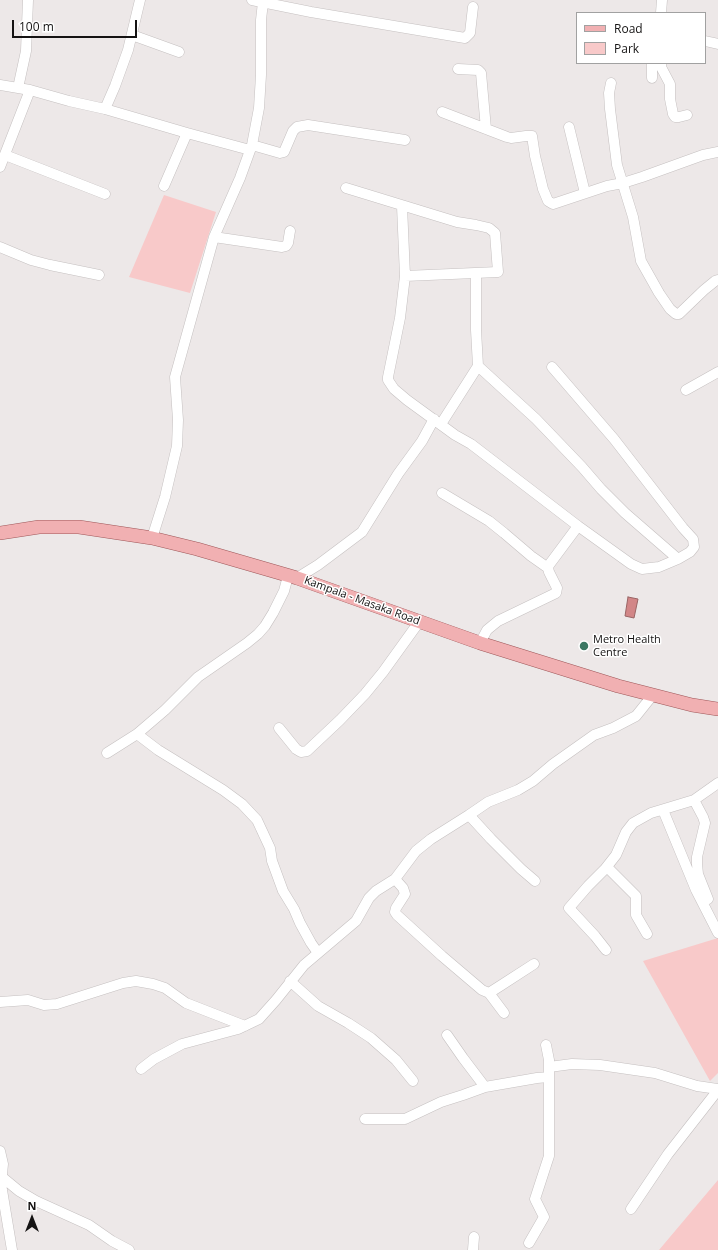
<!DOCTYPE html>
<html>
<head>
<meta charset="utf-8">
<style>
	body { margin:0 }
	#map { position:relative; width:718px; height:1250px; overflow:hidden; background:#ede8e8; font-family:"Open Sans",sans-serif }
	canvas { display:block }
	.legend { position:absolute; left:576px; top:12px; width:130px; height:52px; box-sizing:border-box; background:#fff; border:1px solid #a1a1a1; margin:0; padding:5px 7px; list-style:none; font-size:12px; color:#151313 }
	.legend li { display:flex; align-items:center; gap:8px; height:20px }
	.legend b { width:20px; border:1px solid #a1a1a1 }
	.north { position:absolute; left:12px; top:1198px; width:40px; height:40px; -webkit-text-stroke:3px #fff; paint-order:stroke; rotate:0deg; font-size:11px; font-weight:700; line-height:16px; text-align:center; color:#151313 }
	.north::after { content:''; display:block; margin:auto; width:14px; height:18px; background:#151313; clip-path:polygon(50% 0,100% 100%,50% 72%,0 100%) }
	.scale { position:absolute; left:12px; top:20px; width:125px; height:18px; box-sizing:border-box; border:2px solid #151313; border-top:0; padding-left:5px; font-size:12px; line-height:14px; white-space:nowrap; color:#151313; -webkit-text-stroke:3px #fff; paint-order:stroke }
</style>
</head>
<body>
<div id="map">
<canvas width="718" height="1250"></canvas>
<ul class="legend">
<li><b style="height:5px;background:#f1b0b2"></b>Road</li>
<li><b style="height:11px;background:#f8c9c9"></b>Park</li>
</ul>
<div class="north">N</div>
<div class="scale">100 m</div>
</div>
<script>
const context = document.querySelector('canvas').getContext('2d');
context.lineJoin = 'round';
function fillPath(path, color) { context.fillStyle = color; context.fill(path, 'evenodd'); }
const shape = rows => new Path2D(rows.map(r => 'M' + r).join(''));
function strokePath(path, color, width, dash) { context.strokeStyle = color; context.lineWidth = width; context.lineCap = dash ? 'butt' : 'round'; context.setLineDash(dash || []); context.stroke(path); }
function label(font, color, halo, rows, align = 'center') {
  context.font = font + ' "Open Sans",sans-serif'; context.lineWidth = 3; context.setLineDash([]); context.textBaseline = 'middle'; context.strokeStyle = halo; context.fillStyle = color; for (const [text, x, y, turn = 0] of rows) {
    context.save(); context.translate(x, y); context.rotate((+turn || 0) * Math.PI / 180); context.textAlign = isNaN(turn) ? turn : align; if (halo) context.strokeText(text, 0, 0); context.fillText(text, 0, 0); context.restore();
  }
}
fillPath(shape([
	[164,195,216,212,190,293,129,277],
	[718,938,718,1073,710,1081,643,961],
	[718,1180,718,1250,659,1250]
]), '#f8c9c9');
const water = shape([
	[628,597,638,599,634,618,625,616,628,597]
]);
fillPath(water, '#d28687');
strokePath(water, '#996464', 1);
const minor = shape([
	[252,0,311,12,465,38,470,33,473,7],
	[661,13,662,0],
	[132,35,179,52],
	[705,41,718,44],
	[661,63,661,67,670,84,670,99,673,114,675,117,679,117,687,115],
	[458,69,478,70,481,73,486,129],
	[652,78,652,63],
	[611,83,609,93,610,109,617,165,633,217,641,261,659,293,670,309,676,314,679,314,704,290,715,281,718,280],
	[0,85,30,90,69,101,105,109,187,133,250,150],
	[18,88,26,51,28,0],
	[105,109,115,86,128,50,140,0],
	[442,112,507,137,511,138,526,136,532,136,535,156,543,189,548,201,553,204,607,186,623,183,642,177,703,155,718,152],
	[569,127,585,193],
	[252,145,280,153,284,152,293,131,297,127,308,125,405,140],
	[5,155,105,194],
	[0,167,30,90],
	[164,186,187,133],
	[346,188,457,222,476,225,489,228,495,233,498,272,405,276],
	[402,206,405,276,400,318,388,377,388,380,394,389,407,400,455,435,471,444,578,526,549,565,548,568],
	[214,237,282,247,286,246,288,243,290,231],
	[0,247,31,260,50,265,99,275],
	[476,273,476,330,478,366],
	[552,367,614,439,683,528,693,539,694,547,690,552,678,559,659,567,642,569,631,564,578,526],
	[686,390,718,372],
	[441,424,478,366,536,419,582,467,601,489,625,513,678,559],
	[442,493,489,521,504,533,531,556,548,568,549,572,557,588,556,593,498,621,487,630,480,643],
	[152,538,165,497,177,446,178,420,175,377,214,237,240,178,252,145,259,108,261,75,261,20,263,2,264,0],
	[297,578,318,565,362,532,398,474,422,441,434,419],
	[279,728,296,749,301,752,307,751,340,720,365,694,383,672,419,622],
	[137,734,158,750,223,790,242,804,257,820,270,848,272,861,283,891,294,909,300,923,311,943,318,953],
	[107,753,137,734,165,710,198,677,247,643,258,634,265,626,273,613,284,591,288,576],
	[694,800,703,817,705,823,697,857,697,864,698,874,708,899],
	[663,810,696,890,718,933],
	[607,867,636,896,636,915,647,934],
	[395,879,403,888,405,894,396,908,395,912,397,915,442,956,482,990,489,993,500,986,534,964],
	[535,881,521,869,491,839,469,815,488,802,518,790,533,781,553,764,594,735,613,728,636,716,652,696],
	[606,950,595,936,569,908,588,886,605,869,616,855,626,832,633,823,651,813,694,800,718,783],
	[290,981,318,1006,348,1023,371,1038,396,1060,413,1081],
	[489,993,504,1013],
	[0,1002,28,1000,44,1005,57,1004,123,983,136,981,153,984,165,988,186,1003,245,1026],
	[447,1035,463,1058,485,1087,537,1078,549,1077],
	[549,1067,572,1064,600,1065,655,1073,697,1086,718,1089],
	[141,1069,154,1059,182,1044,238,1029,259,1019,276,1000,304,965,356,921,369,898,376,891,395,879,416,851,431,839,469,815],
	[365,1119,405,1119,441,1102,463,1095,485,1087],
	[0,1151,3,1164,1,1184,12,1250],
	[2,1177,19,1191,36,1201,89,1225,112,1241,129,1250],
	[631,1209,668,1154,718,1090],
	[529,1243,544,1217,535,1199,549,1156,549,1060,546,1045],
	[473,1250,474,1237]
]);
const major = shape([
	[0,533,39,527,79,527,152,538,197,549,297,578,480,643,618,686,692,705,718,709]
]);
strokePath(minor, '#c5c0c0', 11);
strokePath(major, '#9e5759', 14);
strokePath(minor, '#fff', 10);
strokePath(major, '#f1b0b2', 13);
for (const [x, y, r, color] of [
	[584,646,5,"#3c7863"]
]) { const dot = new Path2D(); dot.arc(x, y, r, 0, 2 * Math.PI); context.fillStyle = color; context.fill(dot); strokePath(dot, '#fff', 1.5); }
label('11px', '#151313', '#fff', [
	["Kampala - Masaka Road",362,601,20]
]);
label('11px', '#151313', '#fff', [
	["Metro Health",593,640],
	["Centre",593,653]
], 'left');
</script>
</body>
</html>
